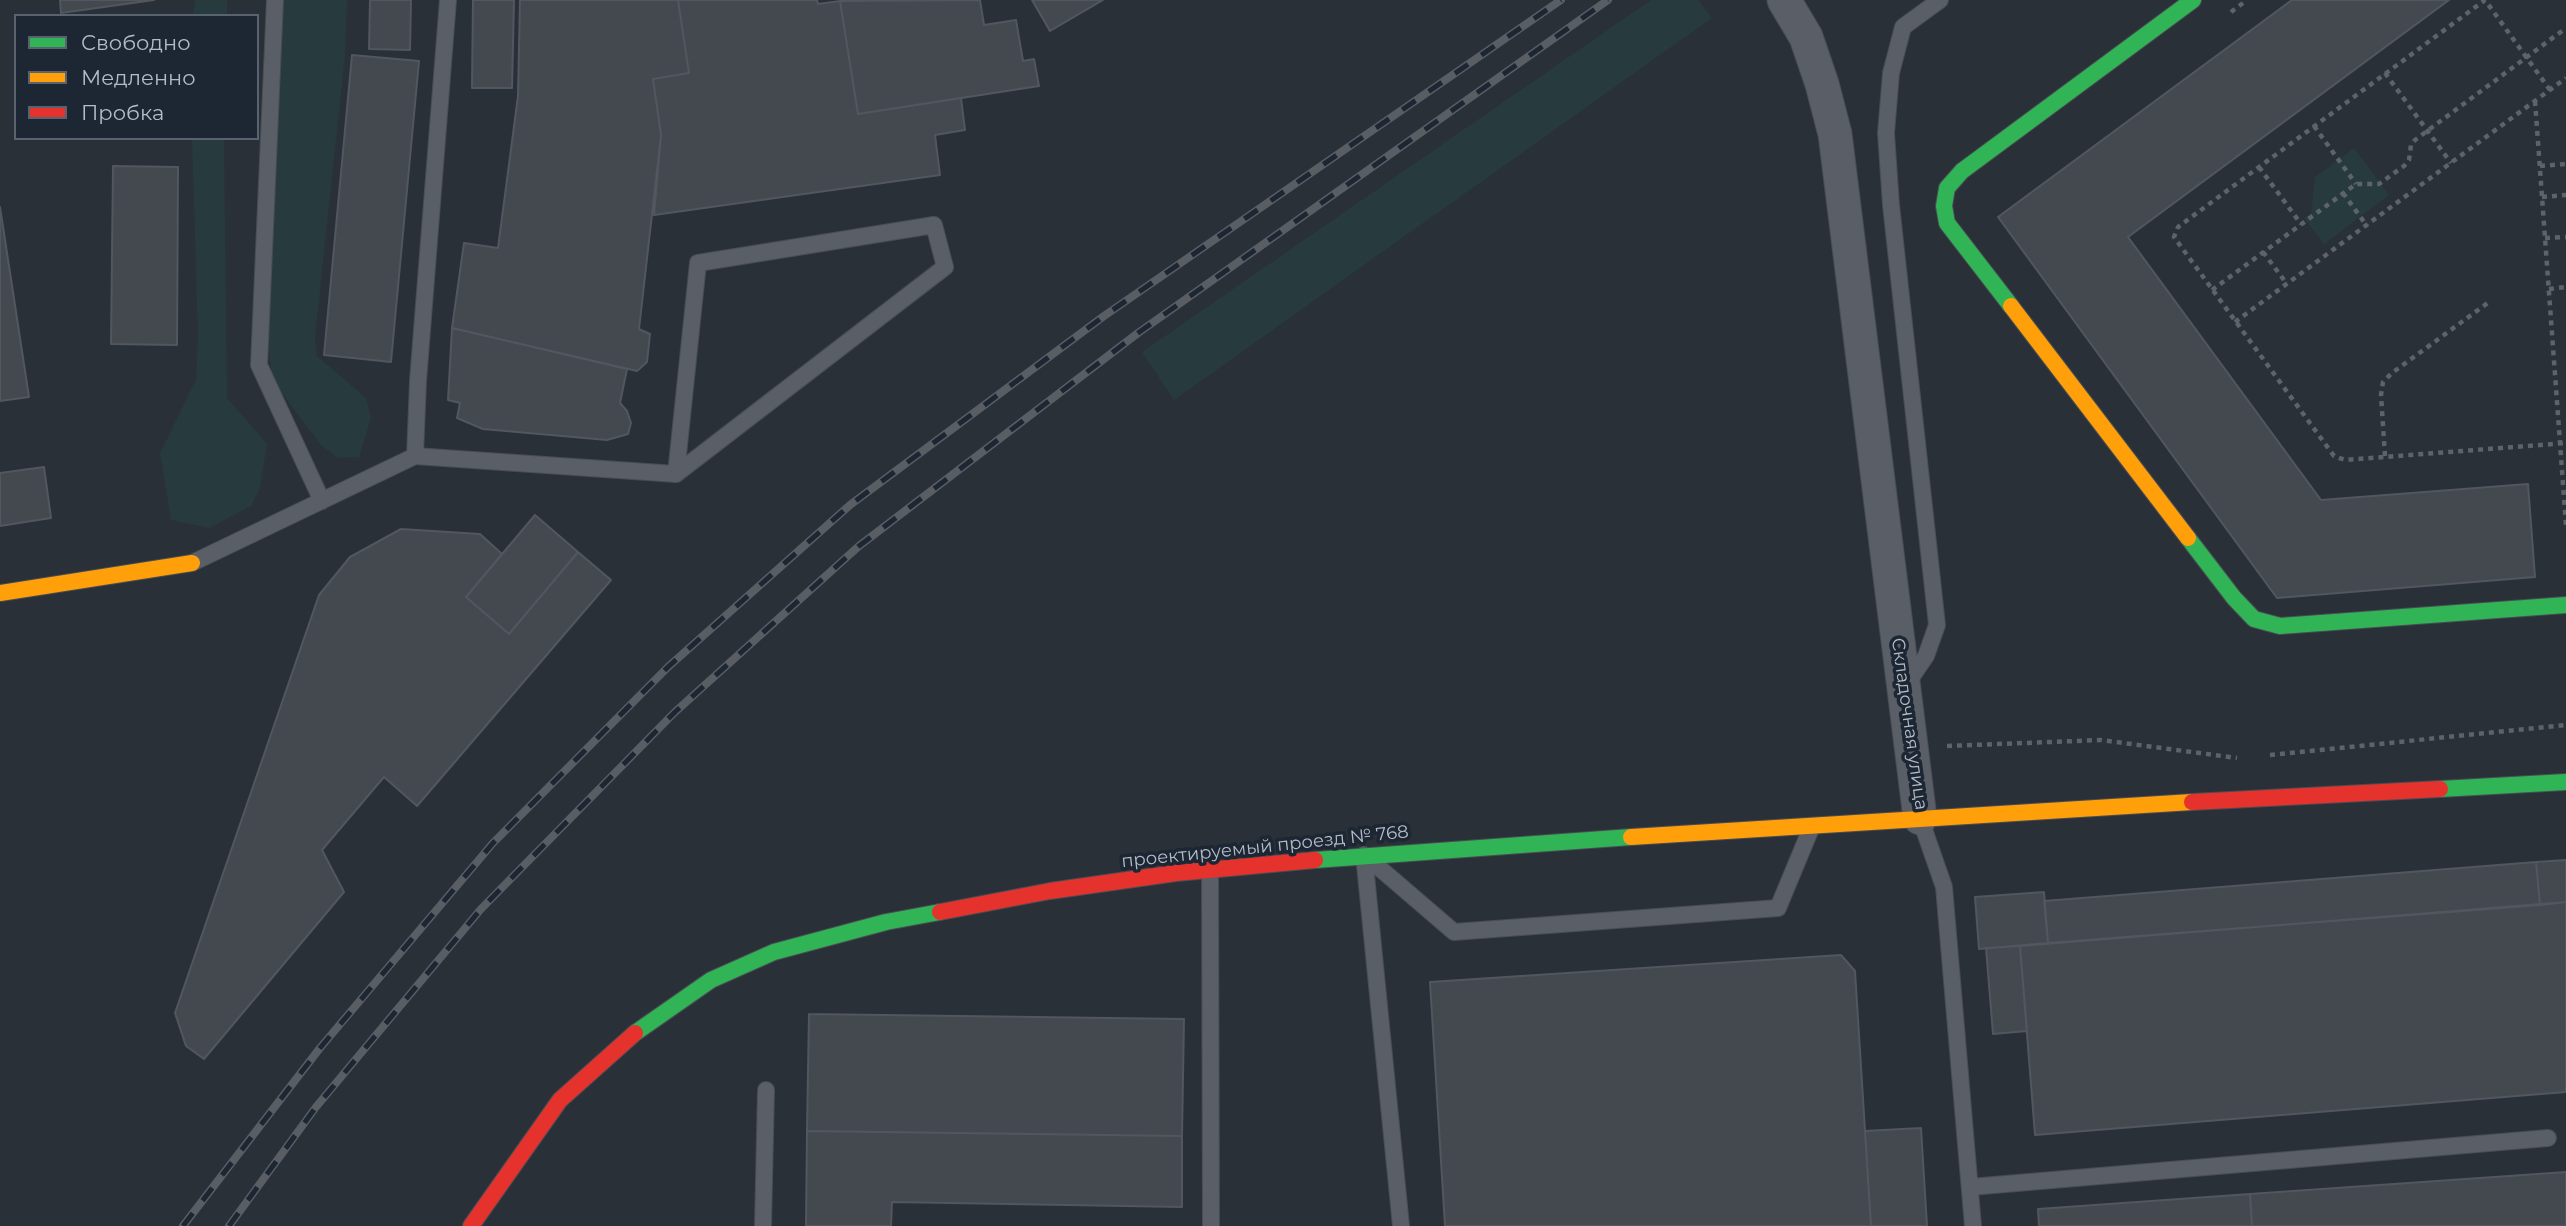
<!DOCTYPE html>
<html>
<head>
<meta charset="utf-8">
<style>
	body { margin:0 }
	#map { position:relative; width:2566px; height:1226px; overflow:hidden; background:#2a3038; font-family:Montserrat,sans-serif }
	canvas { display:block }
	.legend { position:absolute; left:14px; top:14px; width:245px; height:126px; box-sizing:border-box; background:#1d2633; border:2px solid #59626f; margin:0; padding:9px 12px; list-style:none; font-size:21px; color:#b4bcc9 }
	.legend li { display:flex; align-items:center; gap:14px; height:35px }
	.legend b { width:35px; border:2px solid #59626f }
</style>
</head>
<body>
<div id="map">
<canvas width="2566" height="1226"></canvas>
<ul class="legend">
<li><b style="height:9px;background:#30b455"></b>Свободно</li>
<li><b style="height:9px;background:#ff9f0a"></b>Медленно</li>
<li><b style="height:9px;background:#e5322d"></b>Пробка</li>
</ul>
</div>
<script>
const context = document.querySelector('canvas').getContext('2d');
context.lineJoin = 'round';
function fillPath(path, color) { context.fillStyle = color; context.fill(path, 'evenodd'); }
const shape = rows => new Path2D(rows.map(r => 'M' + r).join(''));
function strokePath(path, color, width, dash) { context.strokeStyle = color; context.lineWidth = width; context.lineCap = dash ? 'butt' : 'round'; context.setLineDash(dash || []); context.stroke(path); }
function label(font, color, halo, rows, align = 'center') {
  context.font = font + ' Montserrat,sans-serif'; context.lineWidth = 7; context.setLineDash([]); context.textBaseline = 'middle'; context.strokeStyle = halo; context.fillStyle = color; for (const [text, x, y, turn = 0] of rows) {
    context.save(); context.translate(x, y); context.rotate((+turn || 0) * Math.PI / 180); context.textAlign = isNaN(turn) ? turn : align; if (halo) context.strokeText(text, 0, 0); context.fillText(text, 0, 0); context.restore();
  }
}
fillPath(shape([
	[195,0,227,0,227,16,193,16],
	[280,0,347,0,345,55,315,337,317,356,366,398,371,418,359,457,338,458,321,445,272,380,268,341],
	[1651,0,1698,0,1712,18,1174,400,1142,352],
	[192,138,224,138,227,398,267,444,260,488,251,506,209,528,171,520,160,453,196,380,198,338],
	[2354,148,2389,195,2324,244,2304,218,2311,214,2315,177]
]), '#273a3e');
const building = shape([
	[60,0,154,0,61,13,60,0],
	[370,0,411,0,410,50,369,49,370,0],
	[473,0,514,0,512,88,472,88,473,0],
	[520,0,678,0,689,73,653,79,661,135,639,329,650,334,647,362,637,371,452,328,464,243,498,248,518,96,520,0],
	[678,0,817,0,818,4,840,1,858,114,961,98,965,130,935,135,940,175,654,215,661,135,653,79,689,73,678,0],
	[980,0,984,25,1016,20,1023,61,1034,59,1039,86,858,114,840,1,980,0],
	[1032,0,1103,0,1050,31,1032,0],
	[2292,0,2449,0,2128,237,2321,500,2528,484,2535,577,2277,598,1998,217,2292,0],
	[352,55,419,61,391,362,324,355,352,55],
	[113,166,178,167,177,345,111,344,113,166],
	[0,207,29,397,0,401,0,207],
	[452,328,627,369,620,403,627,411,631,423,628,434,607,440,483,429,457,418,460,403,448,400,452,328],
	[44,467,51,518,0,526,0,473,44,467],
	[535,515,578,552,509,634,466,597,535,515],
	[401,529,480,534,502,554,466,597,509,634,578,552,611,580,417,806,384,777,322,850,344,892,204,1059,186,1046,175,1013,319,595,350,557,401,529],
	[2566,860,2566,902,2540,905,2536,862,2566,860],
	[2536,862,2540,905,2048,943,2044,901,2536,862],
	[2044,892,2048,943,1979,949,1975,897,2044,892],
	[2566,902,2566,1092,2035,1135,2020,946,2566,902],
	[2020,946,2027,1031,1993,1034,1986,948,2020,946],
	[1841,955,1855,971,1871,1226,1445,1226,1430,982,1841,955],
	[809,1014,1184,1019,1182,1136,807,1131,809,1014],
	[1921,1128,1927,1226,1871,1226,1865,1131,1921,1128],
	[807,1131,1182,1136,1182,1207,892,1202,891,1226,806,1226,807,1131],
	[2566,1172,2566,1226,2252,1226,2250,1194,2566,1172],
	[2250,1194,2252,1226,2039,1226,2038,1209,2250,1194]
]);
fillPath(building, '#444950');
strokePath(building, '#52575f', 2);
const lane = shape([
	[275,0,259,365,322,501],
	[415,456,676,474,945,267,934,225,698,263,676,474],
	[192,563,415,456,418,381,448,0],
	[1906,685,1926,656,1937,625,1891,205,1886,133,1891,73,1903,27,1940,0],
	[1920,818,1944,887,1973,1226],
	[1364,855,1401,1226],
	[1369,859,1454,932,1778,908,1812,826],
	[1210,869,1211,1226],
	[1970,1187,2548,1138],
	[763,1226,766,1090]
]);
const street = shape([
	[1784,0,1806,37,1822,84,1835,134,1920,818]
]);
const fast = shape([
	[2011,306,1947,223,1944,206,1947,188,1962,171,2193,0],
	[2188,538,2234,598,2254,619,2280,626,2566,605],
	[2440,789,2566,782],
	[1315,860,1631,837],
	[635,1033,711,980,774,952,886,922,940,912]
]);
const slow = shape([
	[2011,306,2188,538],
	[0,593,192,563],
	[1631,837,2192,802]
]);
const jam = shape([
	[2192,802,2440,789],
	[940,912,1050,891,1176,873,1315,860],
	[471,1226,560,1100,635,1033]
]);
strokePath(lane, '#484c53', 18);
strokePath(street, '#484c53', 35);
strokePath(fast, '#484c53', 18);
strokePath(slow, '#484c53', 18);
strokePath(jam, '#484c53', 18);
strokePath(shape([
	[2231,12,2247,0],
	[2385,73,2451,163],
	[2550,90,2485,0,2178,227,2174,237,2334,456,2345,460,2566,443],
	[2535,101,2566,525],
	[2314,126,2356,184],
	[2540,166,2566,164],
	[2259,167,2301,224],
	[2343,193,2367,226],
	[2542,197,2566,195],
	[2545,238,2566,237],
	[2263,252,2287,284],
	[2549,289,2566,287],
	[2212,290,2356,184,2379,184,2404,166,2409,160,2411,145,2415,140,2566,28],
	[2235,322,2566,78],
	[2385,456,2381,395,2383,382,2392,373,2489,302],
	[1947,746,2101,740,2237,758],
	[2270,755,2566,725]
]), '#5d636a', 4.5, [5, 5]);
strokePath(lane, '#5a5e66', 16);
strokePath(street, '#5a5e66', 33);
strokePath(fast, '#30b455', 16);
strokePath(slow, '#ff9f0a', 16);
strokePath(jam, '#e5322d', 16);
const rail = shape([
	[183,1226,320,1048,493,843,668,667,850,505,1104,316,1561,0],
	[229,1226,316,1107,481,909,675,712,859,546,1138,333,1608,0]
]);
strokePath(rail, '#595d64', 8);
strokePath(rail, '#1d2633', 5, [16]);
label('18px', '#b4bcc9', '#1d2633', [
	["Складочная улица",1909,724,82],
	["проектируемый проезд № 768",1265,847,-6]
]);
</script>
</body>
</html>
